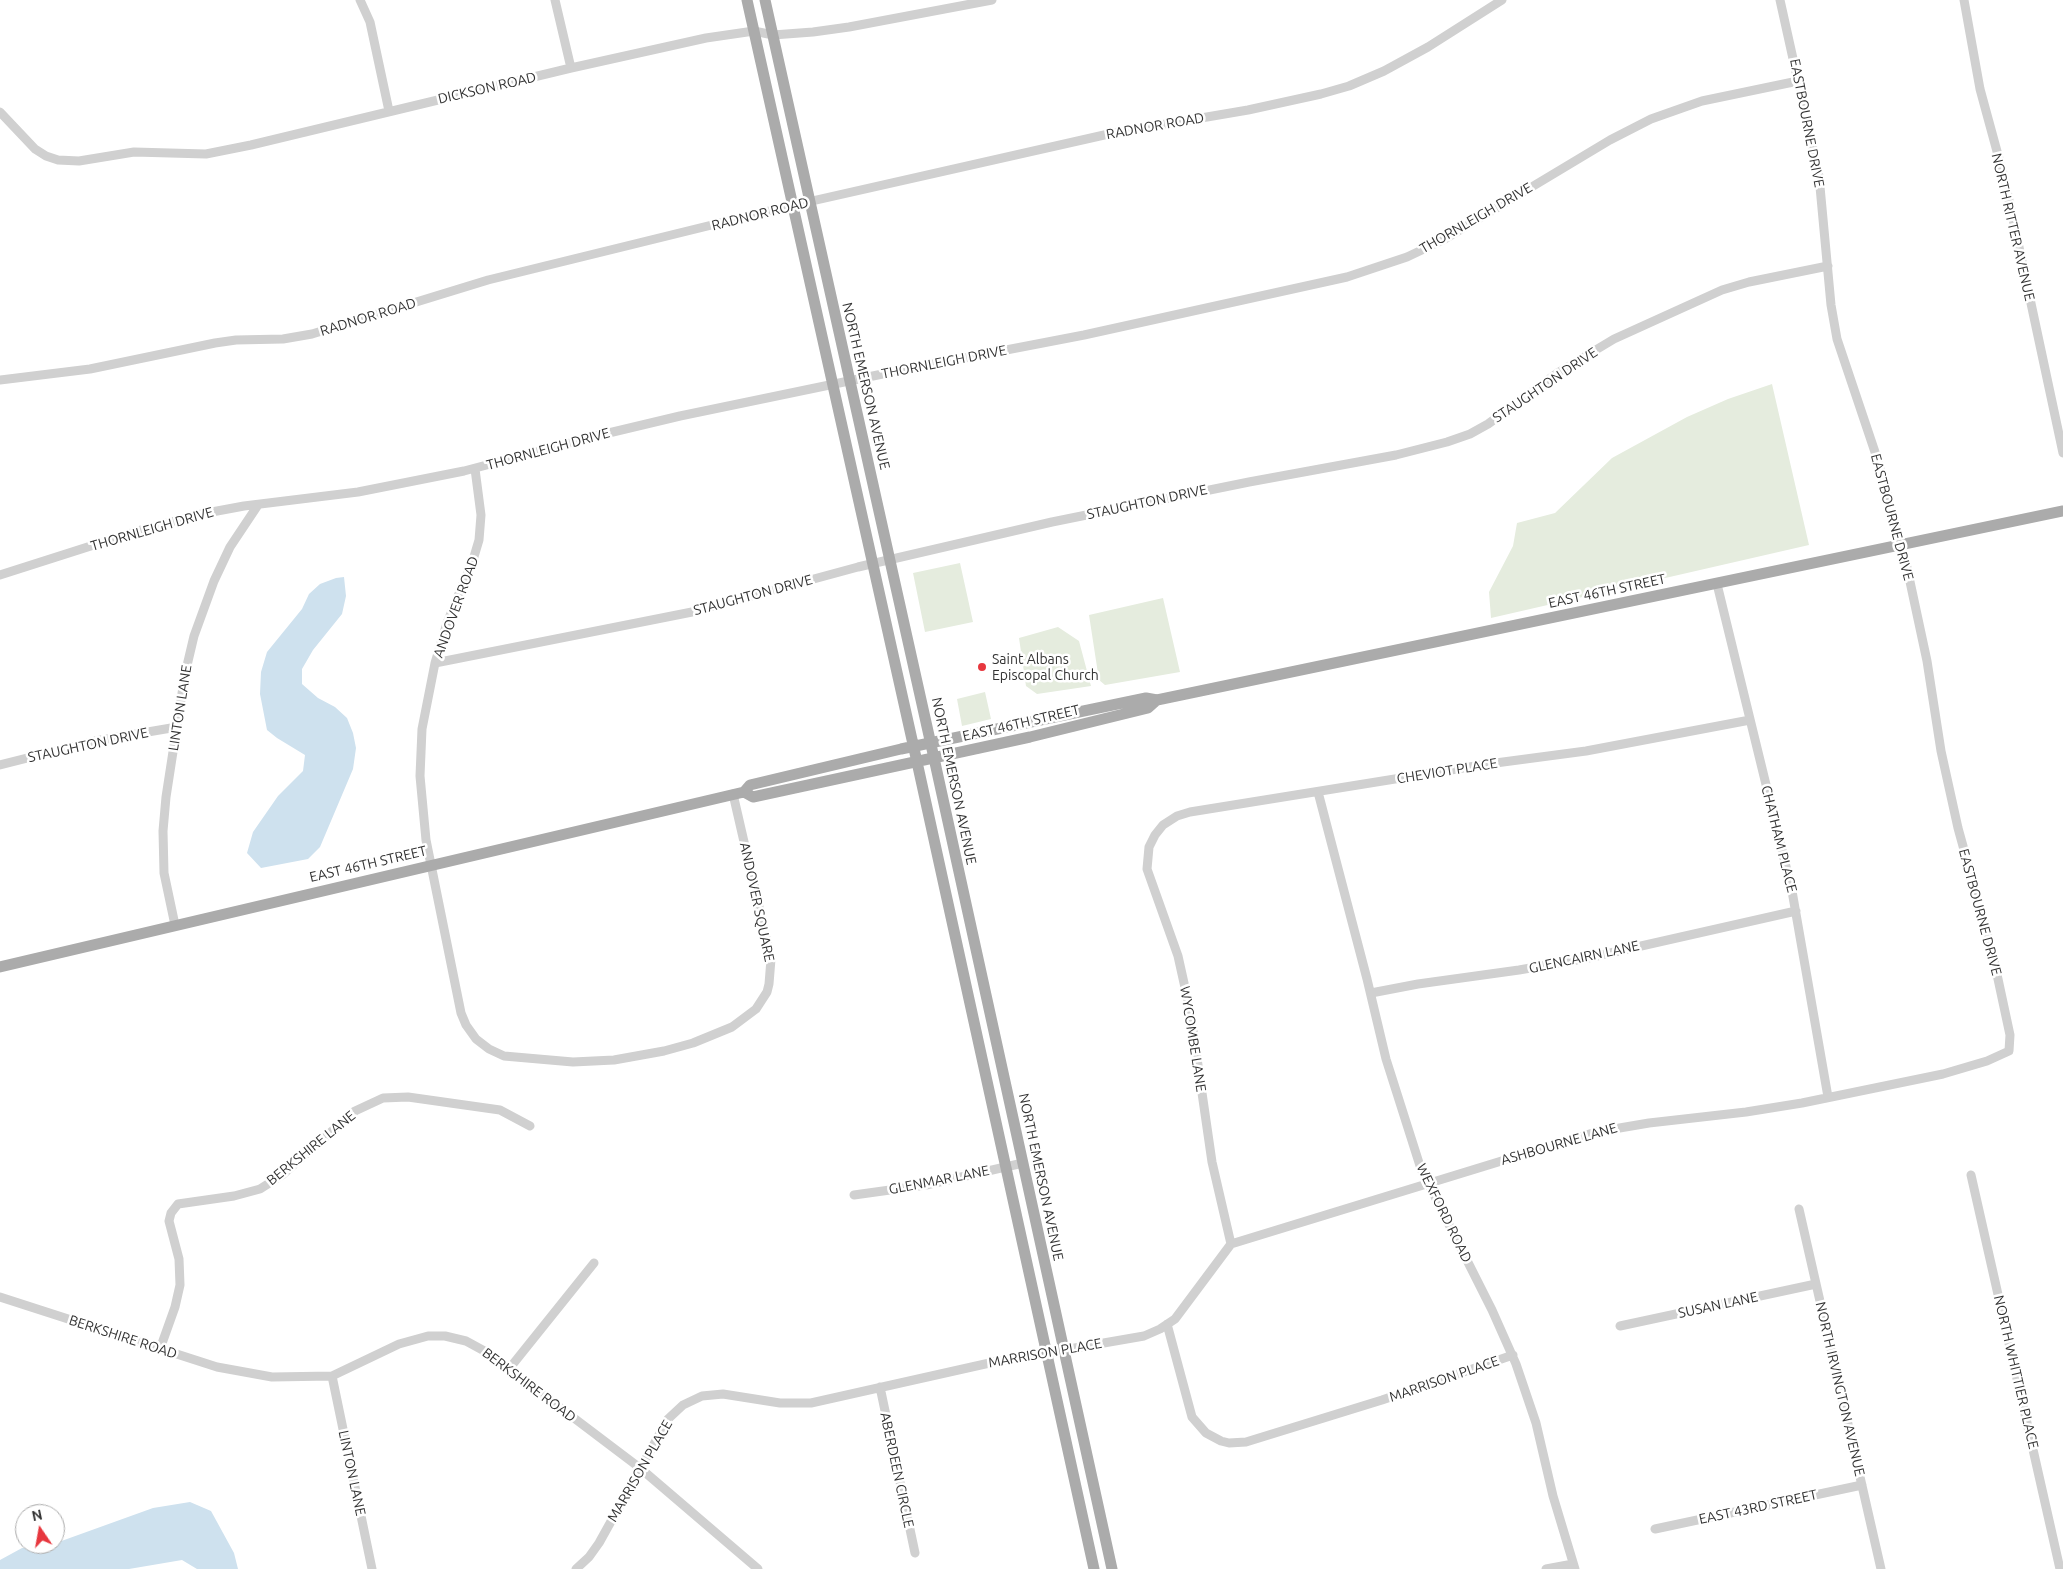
<!DOCTYPE html>
<html>
<head>
<meta charset="utf-8">
<style>
	body { margin:0 }
	#map { position:relative; width:2063px; height:1569px; overflow:hidden; background:#fff; font-family:Ubuntu,sans-serif }
	canvas { display:block }
	.north { position:absolute; left:15px; top:1504px; width:50px; height:50px; box-sizing:border-box; background:#fff; border:1px solid #adadad; border-radius:50%; rotate:348deg; font-size:14px; font-weight:700; line-height:20px; text-align:center; color:#333 }
	.north::after { content:''; display:block; margin:auto; width:18px; height:22px; background:#e7373e; clip-path:polygon(50% 0,100% 100%,50% 72%,0 100%) }
</style>
</head>
<body>
<div id="map">
<canvas width="2063" height="1569"></canvas>
<div class="north">N</div>
</div>
<script>
const context = document.querySelector('canvas').getContext('2d');
context.lineJoin = 'round';
function fillPath(path, color) { context.fillStyle = color; context.fill(path, 'evenodd'); }
const shape = rows => new Path2D(rows.map(r => 'M' + r).join(''));
function strokePath(path, color, width, dash) { context.strokeStyle = color; context.lineWidth = width; context.lineCap = dash ? 'butt' : 'round'; context.setLineDash(dash || []); context.stroke(path); }
function label(font, color, halo, rows, align = 'center') {
  context.font = font + ' Ubuntu,sans-serif'; context.lineWidth = 5; context.setLineDash([]); context.textBaseline = 'middle'; context.strokeStyle = halo; context.fillStyle = color; for (const [text, x, y, turn = 0] of rows) {
    context.save(); context.translate(x, y); context.rotate((+turn || 0) * Math.PI / 180); context.textAlign = isNaN(turn) ? turn : align; if (halo) context.strokeText(text, 0, 0); context.fillText(text, 0, 0); context.restore();
  }
}
fillPath(shape([
	[1772,384,1809,545,1491,618,1489,592,1513,546,1517,523,1555,513,1612,458,1687,417,1728,399],
	[960,563,973,622,925,632,913,573],
	[1163,598,1180,672,1105,685,1099,680,1089,615],
	[1058,627,1079,641,1091,686,1037,694,1026,686,1019,638],
	[985,692,991,719,962,726,957,699]
]), '#e5ecde');
fillPath(shape([
	[344,577,346,596,342,614,313,650,302,669,302,684,318,698,335,707,347,718,353,733,356,748,353,769,320,847,308,859,261,868,247,853,253,832,278,796,303,771,305,755,277,738,267,730,260,694,261,672,267,652,302,609,309,594,320,584,336,578],
	[190,1502,211,1511,234,1553,238,1569,197,1569,182,1560,129,1569,0,1569,0,1560,22,1548,42,1548,153,1508]
]), '#cee1ee');
strokePath(shape([
	[360,0,370,22,389,111],
	[555,0,571,68],
	[1964,0,1980,89,2004,177,2063,453],
	[0,112,35,149,46,156,58,160,79,161,134,152,206,154,251,145,571,68,706,38,754,31,773,35,813,32,849,27,992,0],
	[0,380,90,369,215,343,236,340,283,339,312,334,488,280,781,208,1113,133,1248,110,1321,94,1349,86,1384,71,1428,47,1502,0],
	[475,469,481,515,479,540,473,560,447,623,435,663,422,729,420,776,426,840,461,1013,466,1025,476,1039,489,1049,504,1056,573,1062,614,1060,664,1051,693,1043,732,1027,756,1009,767,992,769,984,771,959,733,794],
	[0,575,144,529,201,514,244,506,358,492,464,471,596,436,680,416,897,371,1084,335,1347,277,1407,257,1445,239,1610,140,1651,119,1702,101,1798,81],
	[1717,584,1792,891,1828,1097],
	[435,663,692,612,858,567,1052,522,1249,482,1396,455,1447,442,1470,434,1488,424,1559,372,1614,339,1722,290,1749,282,1828,266],
	[0,765,95,741,177,727],
	[1318,792,1367,979,1386,1059,1421,1169,1492,1310,1516,1364,1536,1423,1553,1496,1575,1569],
	[175,925,164,873,163,831,166,797,185,674,194,636,214,581,230,547,258,505],
	[1371,993,1418,984,1519,970,1588,958,1796,911],
	[1971,1175,2060,1569],
	[854,1195,926,1185,1023,1163],
	[1799,1209,1881,1569],
	[1231,1244,1212,1162,1190,1010,1178,956,1147,869,1149,847,1155,835,1163,825,1177,816,1190,812,1488,764,1586,751,1750,720],
	[0,1297,217,1367,272,1377,332,1376,399,1344,428,1336,445,1336,466,1341,488,1353,640,1468,758,1569],
	[1167,1324,1192,1417,1206,1433,1221,1441,1229,1443,1246,1442,1382,1400,1513,1355],
	[1620,1326,1816,1284],
	[160,1349,175,1307,180,1285,179,1259,169,1221,171,1213,178,1204,234,1196,260,1189,282,1175,355,1111,383,1098,408,1097,500,1110,530,1126],
	[509,1369,594,1263],
	[332,1376,372,1569],
	[880,1387,915,1553],
	[1655,1529,1862,1485],
	[576,1569,589,1557,599,1543,668,1419,683,1405,702,1396,723,1394,780,1403,811,1403,994,1362,1144,1336,1160,1329,1175,1319,1231,1244,1596,1132,1649,1123,1746,1112,1802,1103,1943,1074,1987,1061,2009,1051,2010,1035,1992,951,1958,828,1941,751,1927,661,1906,563,1878,461,1837,339,1831,305,1819,176,1780,0],
	[1546,1569,1573,1564]
]), '#d0d0d0', 9);
strokePath(shape([
	[747,0,917,762,1094,1569],
	[765,0,934,758,1112,1569],
	[744,792,753,797,1030,737,1148,708,1157,700],
	[0,967,744,792,750,785,901,749,1146,698,1157,700,2063,511]
]), '#ababab', 11);
for (const [x, y, r, color] of [
	[982,667,5,"#e7373e"]
]) { const dot = new Path2D(); dot.arc(x, y, r, 0, 2 * Math.PI); context.fillStyle = color; context.fill(dot); strokePath(dot, '#fff', 2); }
label('14px', '#333', '#fff', [
	["DICKSON ROAD",487,88,-13],
	["EASTBOURNE DRIVE",1807,123,79],
	["RADNOR ROAD",1155,126,-10],
	["RADNOR ROAD",760,214,-14],
	["THORNLEIGH DRIVE",1476,218,-30],
	["NORTH RITTER AVENUE",2013,227,77],
	["RADNOR ROAD",368,317,-17],
	["THORNLEIGH DRIVE",944,362,-11],
	["STAUGHTON DRIVE",1545,385,-34],
	["NORTH EMERSON AVENUE",866,386,77],
	["THORNLEIGH DRIVE",548,449,-15],
	["STAUGHTON DRIVE",1147,502,-12],
	["EASTBOURNE DRIVE",1892,517,75],
	["THORNLEIGH DRIVE",152,529,-16],
	["EAST 46TH STREET",1607,591,-12],
	["STAUGHTON DRIVE",753,595,-15],
	["ANDOVER ROAD",456,607,-70],
	["LINTON LANE",180,708,-81],
	["EAST 46TH STREET",1021,723,-13],
	["STAUGHTON DRIVE",88,745,-12],
	["CHEVIOT PLACE",1447,771,-9],
	["NORTH EMERSON AVENUE",954,781,78],
	["CHATHAM PLACE",1779,839,76],
	["EAST 46TH STREET",368,864,-13],
	["ANDOVER SQUARE",757,902,78],
	["EASTBOURNE DRIVE",1980,912,75],
	["GLENCAIRN LANE",1584,957,-12],
	["WYCOMBE LANE",1193,1039,81],
	["ASHBOURNE LANE",1559,1144,-16],
	["BERKSHIRE LANE",311,1148,-39],
	["NORTH EMERSON AVENUE",1041,1177,78],
	["GLENMAR LANE",939,1180,-11],
	["WEXFORD ROAD",1444,1213,64],
	["SUSAN LANE",1718,1305,-12],
	["BERKSHIRE ROAD",123,1337,18],
	["MARRISON PLACE",1045,1353,-10],
	["NORTH WHITTIER PLACE",2016,1372,77],
	["MARRISON PLACE",1444,1379,-19],
	["BERKSHIRE ROAD",529,1385,37],
	["NORTH IRVINGTON AVENUE",1840,1389,77],
	["ABERDEEN CIRCLE",897,1470,78],
	["MARRISON PLACE",640,1471,-60],
	["LINTON LANE",352,1473,78],
	["EAST 43RD STREET",1758,1507,-12]
]);
label('14px', '#333', '#fff', [
	["Saint Albans",992,659],
	["Episcopal Church",992,675]
], 'left');
</script>
</body>
</html>
